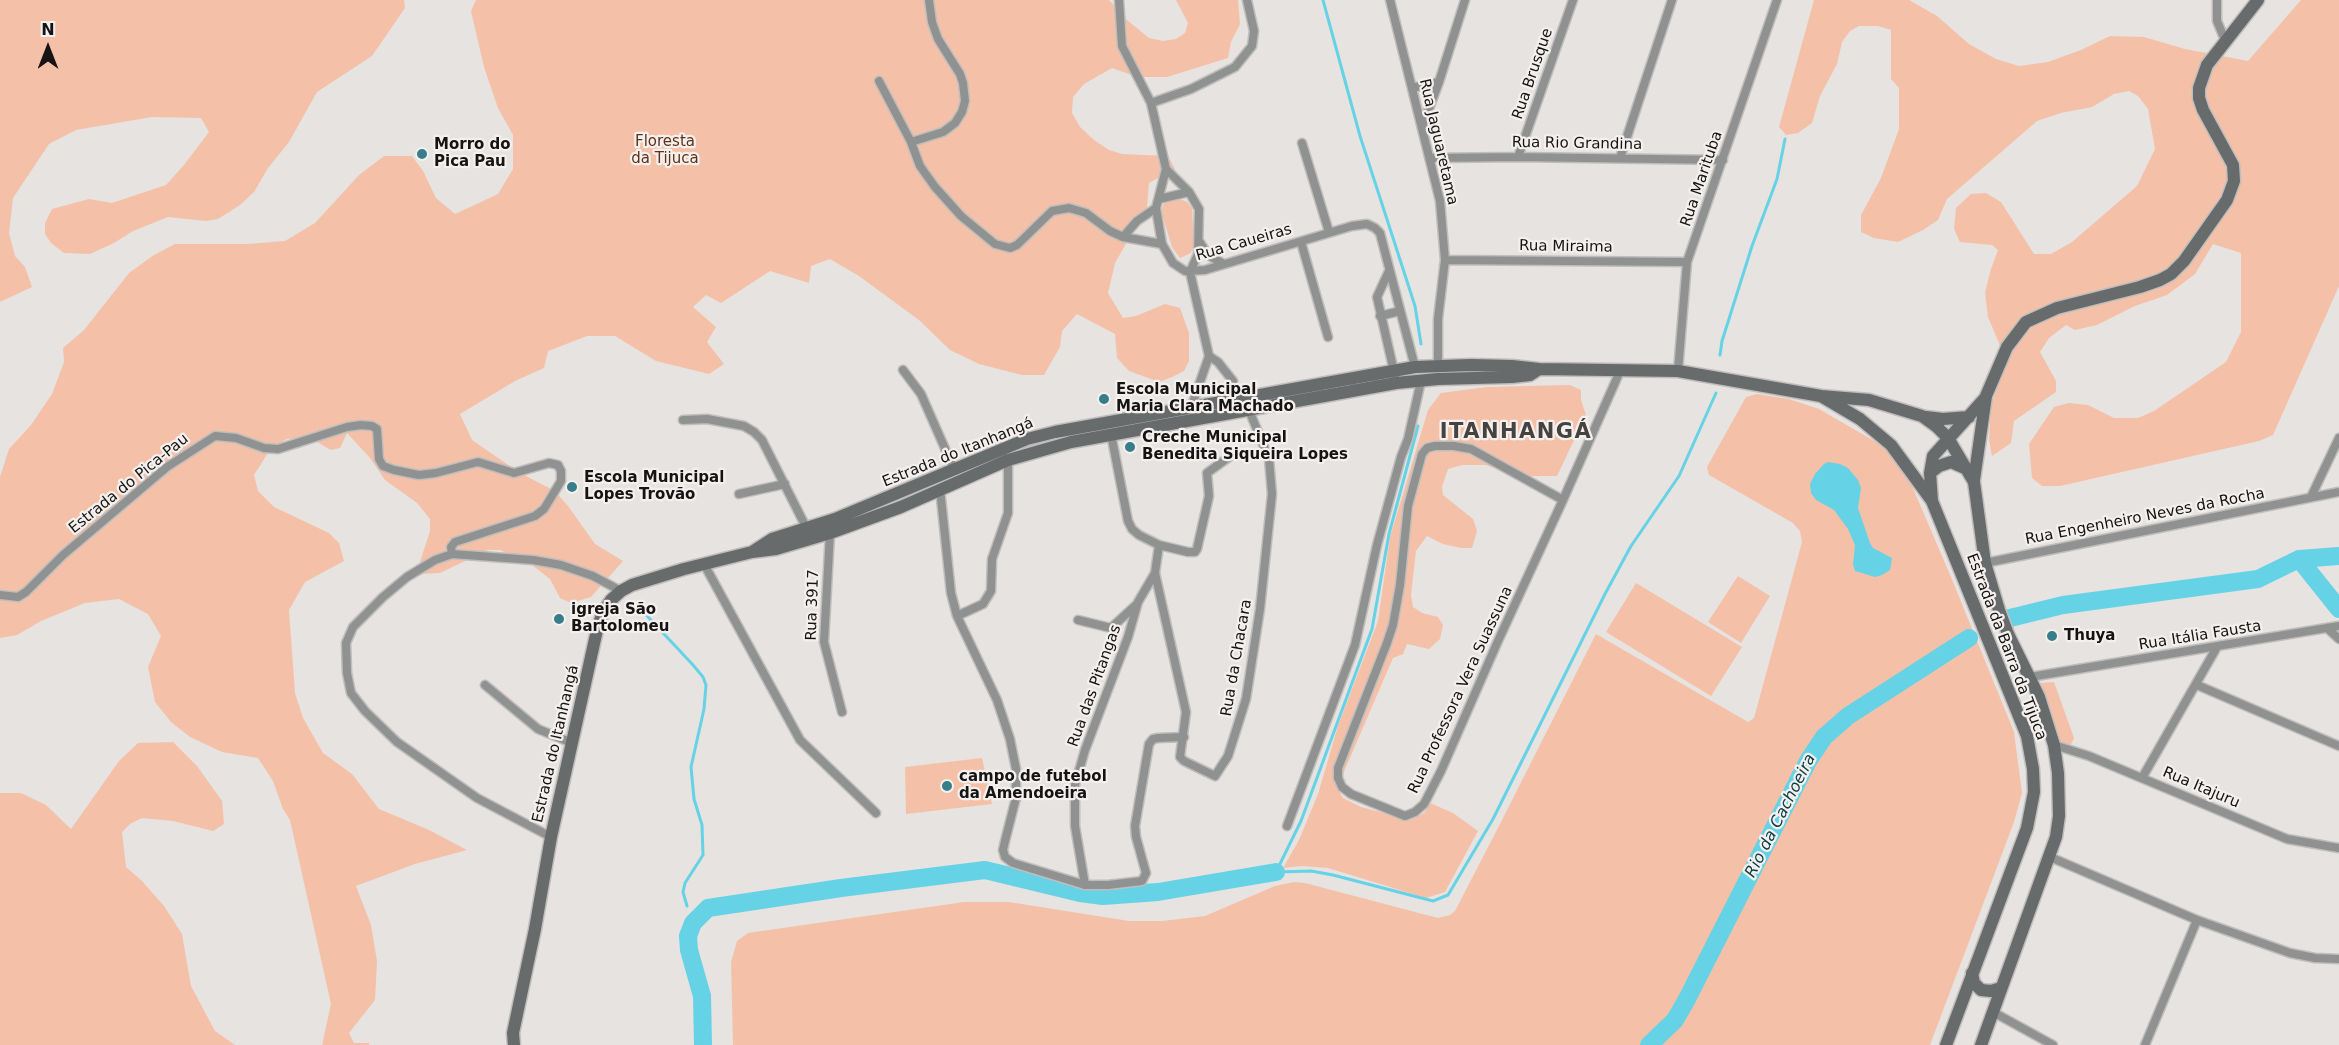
<!DOCTYPE html>
<meta charset="utf-8">
<style>
body{margin:0}
#map{position:relative;width:2339px;height:1045px;overflow:hidden;background:#e6e3e1;font-family:"DejaVu Sans",sans-serif}
canvas{display:block}
.north{position:absolute;left:18px;top:18px;width:60px;height:60px;-webkit-text-stroke:4px #f4f0ee;paint-order:stroke;rotate:0deg;font-size:16px;font-weight:700;line-height:24px;text-align:center;color:#151313}
.north::after{content:'';display:block;margin:auto;width:21px;height:27px;background:#151313;clip-path:polygon(50% 0,100% 100%,50% 72%,0 100%)}
</style>
<div id="map">
<canvas width="2339" height="1045"></canvas>
<div class="north">N</div>
</div>
<script>
const context = document.querySelector('canvas').getContext('2d');
context.lineJoin = 'round';
function paint(path, color) { context.fillStyle = color; context.fill(path, 'evenodd'); }
const poly = rows => new Path2D(rows.map(r => 'M' + r).join(''));
function trace(path, color, width, dash) { context.strokeStyle = color; context.lineWidth = width; context.lineCap = dash ? 'butt' : 'round'; context.setLineDash(dash || []); context.stroke(path); }
function drawText(font, color, halo, rows, align = 'center') {
  context.font = font + ' "DejaVu Sans",sans-serif'; context.lineWidth = 4.5; context.setLineDash([]); context.textBaseline = 'middle'; context.strokeStyle = halo; context.fillStyle = color; for (const [text, x, y, turn = 0] of rows) {
    context.save(); context.translate(x, y); context.rotate((+turn || 0) * Math.PI / 180); context.textAlign = isNaN(turn) ? turn : align; if (halo) context.strokeText(text, 0, 0); context.fillText(text, 0, 0); context.restore();
  }
}
const green = poly([
 [0,0,404,0,405,8,372,56,317,92,289,142,268,168,254,192,240,205,218,219,206,221,168,217,133,231,114,243,90,254,64,253,51,243,45,234,45,223,52,209,89,199,112,203,166,185,184,165,209,132,201,118,152,117,76,130,49,144,13,198,9,233,15,256,25,267,32,287,0,302],
 [476,0,1109,0,1127,20,1149,38,1163,41,1176,39,1185,33,1188,23,1176,0,1238,0,1240,24,1231,42,1228,58,1167,77,1137,77,1112,68,1084,84,1073,97,1072,113,1080,127,1094,140,1109,150,1122,154,1168,156,1175,169,1149,183,1147,207,1115,263,1108,293,1123,318,1136,316,1165,304,1180,308,1189,333,1189,361,1184,371,1172,377,1159,382,1129,371,1117,358,1115,334,1077,314,1062,331,1060,347,1044,375,1022,375,979,364,950,350,919,320,859,276,830,259,811,266,809,283,770,271,721,303,706,295,693,307,716,327,707,342,724,364,709,374,656,361,615,336,587,336,548,351,544,368,515,381,460,414,472,440,520,473,555,491,568,506,595,544,623,561,591,597,571,603,560,598,550,579,532,565,500,550,488,550,440,573,421,574,420,562,430,531,430,519,417,503,385,480,370,458,347,433,340,448,331,450,310,438,287,439,271,448,254,475,258,491,274,507,329,533,339,543,344,561,305,582,289,610,295,693,303,718,323,753,352,774,379,809,429,830,467,850,415,864,356,886,371,925,377,961,375,1000,349,1033,354,1043,369,1043,369,1045,322,1045,331,1004,290,820,283,809,273,781,258,758,222,752,190,737,171,722,155,702,148,667,161,636,148,614,119,599,85,603,41,621,17,635,0,638,0,477,9,449,31,425,52,394,64,362,63,348,84,330,129,273,154,255,175,244,248,244,285,241,315,223,359,175,384,156,412,156,423,171,436,198,455,214,498,194,513,169,513,135,498,108,484,67,471,11],
 [1814,0,1909,0,1937,16,1969,44,1996,59,2019,66,2048,62,2081,50,2110,36,2144,37,2185,49,2248,61,2301,0,2339,0,2339,286,2273,435,2259,441,2060,486,2042,486,2032,478,2029,444,2054,407,2069,403,2088,405,2114,418,2138,418,2154,411,2226,362,2241,332,2241,253,2213,244,2195,274,2167,295,2135,306,2097,325,2075,330,2066,325,2049,338,2040,352,2056,381,2056,392,2014,421,2011,443,1992,456,1989,440,1991,405,2007,362,1988,317,1986,301,1985,292,1991,269,1998,250,1992,245,1960,242,1954,229,1956,208,1971,194,1986,193,2001,202,2034,254,2051,254,2072,242,2137,186,2155,149,2148,109,2138,96,2129,91,2114,94,2092,107,2061,113,2037,121,1947,199,1938,220,1923,230,1898,242,1874,238,1861,232,1861,215,1881,178,1899,129,1899,88,1891,79,1891,30,1878,26,1859,26,1850,31,1842,42,1837,64,1820,96,1812,123,1798,133,1786,135,1779,127],
 [1180,199,1187,202,1192,208,1194,245,1191,253,1180,258,1172,247,1161,211,1164,203],
 [1570,385,1581,390,1581,400,1586,415,1557,476,1516,476,1486,465,1462,465,1448,469,1442,487,1443,495,1473,519,1477,531,1472,548,1461,548,1443,544,1427,536,1416,551,1411,595,1413,607,1422,613,1438,617,1443,625,1440,639,1429,649,1407,644,1403,654,1393,658,1337,788,1343,798,1361,807,1410,820,1424,813,1430,803,1453,813,1478,831,1445,892,1426,898,1328,868,1302,866,1283,868,1299,840,1318,794,1338,726,1378,621,1390,537,1428,410,1441,393,1487,387],
 [1757,394,1789,399,1819,409,1883,446,1904,473,1912,486,1951,577,2014,732,2022,793,2014,822,1930,1045,733,1045,731,962,737,941,748,933,964,902,1009,902,1129,921,1162,921,1205,916,1275,886,1294,882,1305,883,1438,918,1450,915,1455,911,1500,824,1596,634,1748,722,1754,718,1802,542,1800,531,1793,523,1709,475,1707,467,1746,397],
 [1738,576,1770,596,1741,643,1708,622],
 [1636,583,1742,647,1711,696,1606,632],
 [2054,682,2074,738,2071,744,2065,747,2059,745,2038,683],
 [173,742,197,766,222,801,224,824,213,831,173,821,142,818,130,824,122,832,126,867,142,881,164,906,182,934,191,986,215,1031,235,1045,0,1045,0,793,21,793,46,805,71,829,119,761,138,743],
 [982,758,992,804,906,814,905,767]
]);
const water = poly([
 [1828,462,1840,464,1848,468,1858,480,1861,488,1858,508,1870,543,1873,548,1892,558,1890,570,1882,575,1875,577,1855,571,1853,564,1855,545,1848,529,1834,510,1816,500,1811,493,1810,484,1815,474,1824,464]
]);
const stream = poly([
 [1323,0,1360,136,1415,306,1421,344],
 [1720,355,1722,341,1752,246,1777,179,1785,139],
 [1418,426,1389,534,1372,629,1301,821,1276,872,1311,871,1333,875,1433,901,1448,895,1493,819,1605,594,1631,546,1679,476,1716,393],
 [636,604,693,665,703,677,706,685,704,709,691,767,694,799,702,825,703,855,685,883,683,892,687,906]
]);
const river = poly([
 [2299,559,2339,609],
 [2010,618,2063,605,2258,579,2299,559,2339,556],
 [703,1045,702,996,689,950,688,936,693,923,708,908,841,888,985,870,1080,893,1103,896,1158,892,1276,872],
 [1649,1045,1675,1020,1686,1001,1808,761,1824,737,1848,716,1969,638]
]);
const street = poly([
 [1119,0,1122,46,1151,103,1166,169,1189,192,1199,209,1198,254,1190,272,1209,356,1218,362,1233,381],
 [1390,0,1440,201,1445,260,1438,319,1438,365],
 [2217,0,2217,21,2225,40],
 [879,81,911,142,920,166,935,187,961,216,995,244,1010,248,1017,245,1052,211,1069,208,1086,213,1110,231,1123,237,1162,244],
 [1412,88,1439,82],
 [1151,103,1191,89,1235,67,1252,46,1254,31,1247,0],
 [1422,127,1439,82,1465,0],
 [911,142,943,132,955,123,962,112,965,101,963,83,960,74,938,39,932,22,929,0],
 [1302,143,1329,232],
 [1518,157,1573,0],
 [1431,158,1518,157,1723,160],
 [1620,158,1672,0],
 [1166,169,1156,208,1162,244,1173,263,1185,271,1205,270,1352,226,1367,224,1375,228,1380,233,1415,367],
 [1159,199,1189,192],
 [1123,237,1137,221,1156,208],
 [1199,241,1208,255,1222,263],
 [1301,242,1328,337],
 [1445,260,1687,262],
 [1389,271,1377,297,1395,376],
 [1380,316,1400,311],
 [903,370,921,394,954,469],
 [1678,371,1687,262,1777,0],
 [1191,408,1209,356],
 [683,420,707,419,744,426,754,432,762,440,807,529],
 [1111,434,1128,521,1132,529,1139,535,1159,545,1155,573,1186,712,1180,757,1184,761,1215,776,1228,756,1246,699,1260,609,1272,494,1269,459,1249,410],
 [940,489,951,593,957,616,997,700,1010,739,1016,769,1016,798,1005,841,1003,850,1005,857,1013,863,1085,885,1108,885,1142,881,1146,873,1136,837,1135,826,1149,744,1153,739,1158,738,1184,737],
 [739,494,785,484],
 [2311,497,2339,438],
 [1563,500,1471,449,1454,446,1435,446,1427,448,1422,454,1408,506,1400,585,1393,625,1387,643,1338,768,1338,778,1342,787,1351,794,1405,816,1415,812,1424,804,1441,771,1498,641,1563,500,1621,369],
 [830,533,824,642,842,712],
 [1159,545,1188,552,1195,552,1197,549,1209,496,1207,473,1229,457],
 [1985,563,2339,492],
 [704,564,800,740,876,813],
 [0,595,18,597,26,592,63,555,167,467,215,436,236,438,264,448,278,449,347,427,361,425,372,426,377,429,379,459,383,466,394,470,419,475,436,473,478,462,514,473,549,463,558,465,561,471,561,481,544,509,535,516,455,542,451,547,452,554],
 [957,616,983,604,991,591,992,559,1008,513,1008,460],
 [1078,620,1111,628,1136,605],
 [2327,628,2339,639],
 [2030,677,2339,626],
 [485,685,538,729,572,743],
 [2197,685,2339,746],
 [2054,745,2089,756,2287,839,2339,848],
 [2142,778,2217,647],
 [1287,826,1355,645,1377,545,1401,457,1408,439,1421,381],
 [551,837,477,798,397,742,365,711,351,693,347,673,346,643,353,627,383,597,407,577,435,560,452,554,533,560,561,565,593,576,621,591],
 [2050,857,2197,920,2290,953,2315,958,2339,959],
 [1085,885,1075,826,1075,785,1085,750,1128,637,1138,602,1155,573],
 [1993,1012,2053,1045],
 [2145,1045,2197,920]
]);
const secondary = poly([
 [1821,396,1860,419,1891,445,1932,501,2027,736,2033,769,2034,792,2027,828,1946,1045],
 [1926,417,1943,419,1969,417],
 [1930,473,1939,466,1951,462,1969,470],
 [1974,480,1986,396,2007,347,2026,322,2057,308,2140,287,2160,280,2171,274,2184,261,2227,200,2234,181,2233,165,2203,110,2199,98,2199,88,2207,65,2258,0],
 [1932,501,1930,473,1933,456,1986,397],
 [752,552,772,539,835,519,1027,439,1055,432,1415,367,1471,365,1512,366,1539,369,1678,371,1821,396,1869,400,1922,416,1937,427,1948,438,1974,482,1985,563,1999,610,2008,634,2039,697,2054,745,2058,773,2059,816,2056,837,1981,1045],
 [1972,973,1974,983,1981,990,1991,991,2001,988],
 [514,1045,513,1033,535,929,551,837,597,630,603,612,611,600,621,591,632,585,684,569,752,552,776,549,830,533,901,507,1008,460,1071,442,1396,383,1438,379,1512,377,1530,375,1539,369]
]);
const markers = [
 [422,154,6,"#377d8a"],
 [1104,399,6,"#377d8a"],
 [1130,447,6,"#377d8a"],
 [572,487,6,"#377d8a"],
 [559,619,6,"#377d8a"],
 [2052,636,6,"#377d8a"],
 [947,786,6,"#377d8a"]
];
const streetNames = [
 ["Rua Brusque",1533,74,-71],
 ["Rua Jaguaretama",1438,142,77],
 ["Rua Rio Grandina",1577,144,1],
 ["Rua Marituba",1702,179,-71],
 ["Rua Caueiras",1244,243,-16],
 ["Rua Miraima",1566,247,1],
 ["Estrada do Itanhangá",958,453,-22],
 ["Estrada do Pica-Pau",129,484,-39],
 ["Rua Engenheiro Neves da Rocha",2145,517,-11],
 ["Rua 3917",813,605,-88],
 ["Rua Itália Fausta",2200,636,-9],
 ["Estrada da Barra da Tijuca",2006,647,69],
 ["Rua da Chacara",1237,658,-80],
 ["Rua das Pitangas",1095,686,-70],
 ["Rua Professora Vera Suassuna",1461,690,-65],
 ["Estrada do Itanhangá",556,744,-77],
 ["Rua Itajuru",2201,788,23]
];
const parkNames = [
 ["Floresta",665,142],
 ["da Tijuca",665,159]
];
const poiNames = [
 ["Morro do",434,145],
 ["Pica Pau",434,162],
 ["Escola Municipal",1116,390],
 ["Maria Clara Machado",1116,407],
 ["Creche Municipal",1142,438],
 ["Benedita Siqueira Lopes",1142,455],
 ["Escola Municipal",584,478],
 ["Lopes Trovão",584,495],
 ["igreja São",571,610],
 ["Bartolomeu",571,627],
 ["Thuya",2064,636],
 ["campo de futebol",959,777],
 ["da Amendoeira",959,794]
];
const waterNames = [
 ["Rio da Cachoeira",1781,816,-63]
];
const districtNames = [
 ["ITANHANGÁ",1516,433]
];
paint(green, '#f4c1a8');
paint(water, '#66d2e6');
trace(stream, '#66d2e6', 3);
trace(river, '#66d2e6', 18);
trace(street, '#c0bebc', 11);
trace(secondary, '#c0bebc', 15);
trace(street, '#909292', 8);
trace(secondary, '#686b6b', 12);
for (const [x, y, r, color] of markers) { const dot = new Path2D(); dot.arc(x, y, r, 0, 2 * Math.PI); context.fillStyle = color; context.fill(dot); trace(dot, '#f4f0ee', 2); }
drawText('15px', '#151313', '#f4f0ee', streetNames);
drawText('15px', '#613117', '#f4f0ee', parkNames);
drawText('bold 15px', '#151313', '#f4f0ee', poiNames, 'left');
drawText('italic 16px', '#0d4048', '#f4f0ee', waterNames);
context.letterSpacing = '1.5px';
drawText('bold 21px', '#454240', '#f4f0ee', districtNames);
context.letterSpacing = '0px';
</script>
